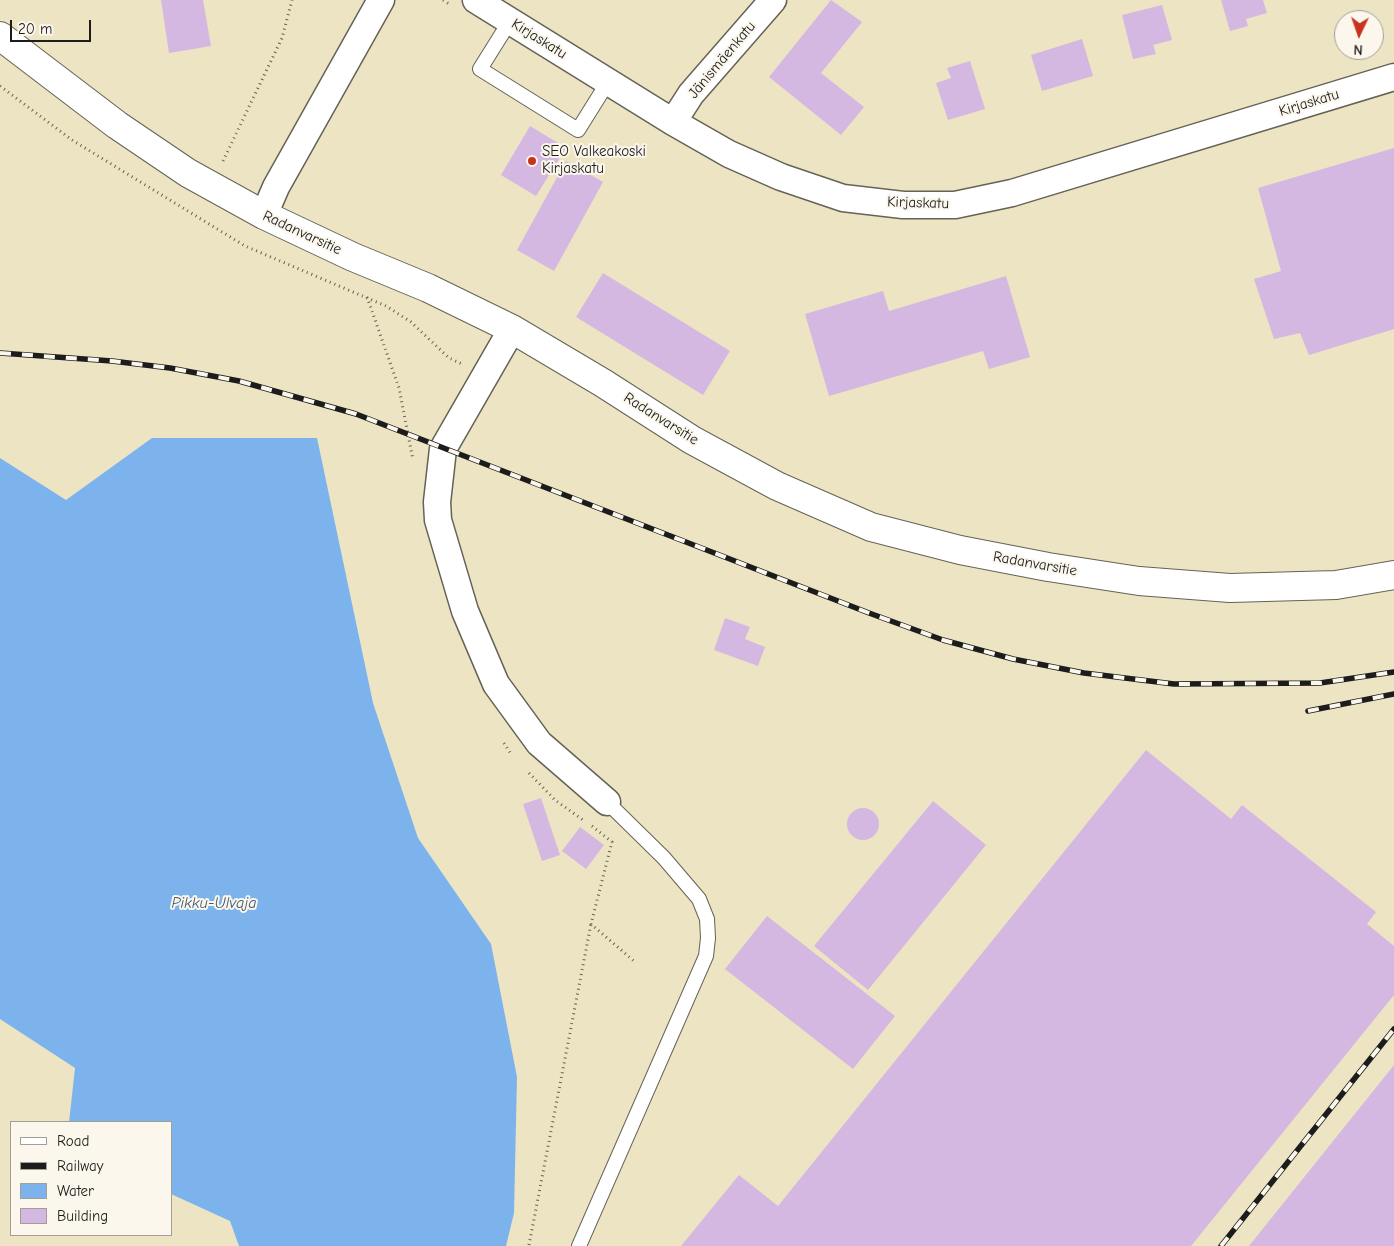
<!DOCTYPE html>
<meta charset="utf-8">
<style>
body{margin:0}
#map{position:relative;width:1394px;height:1246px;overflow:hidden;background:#ece4c3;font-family:"Comic Neue",sans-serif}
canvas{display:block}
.legend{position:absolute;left:10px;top:1121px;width:162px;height:115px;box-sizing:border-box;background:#fbf7ec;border:1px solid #a29f99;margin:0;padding:6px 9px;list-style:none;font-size:15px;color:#1c1c1c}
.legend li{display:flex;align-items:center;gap:10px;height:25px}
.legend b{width:25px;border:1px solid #a29f99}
.north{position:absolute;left:1334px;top:10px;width:50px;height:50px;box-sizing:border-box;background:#fbf7ec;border:1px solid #a29f99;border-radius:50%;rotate:183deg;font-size:14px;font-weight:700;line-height:20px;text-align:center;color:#1c1c1c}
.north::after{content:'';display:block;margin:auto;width:18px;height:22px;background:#c8321e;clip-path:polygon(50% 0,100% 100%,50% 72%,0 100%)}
.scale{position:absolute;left:10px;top:20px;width:81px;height:22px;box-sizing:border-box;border:2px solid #1c1c1c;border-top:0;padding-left:6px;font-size:15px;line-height:18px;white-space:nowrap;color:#1c1c1c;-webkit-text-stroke:4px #fbf7ec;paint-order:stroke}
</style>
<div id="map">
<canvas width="1394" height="1246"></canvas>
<ul class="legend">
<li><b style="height:6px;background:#fff"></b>Road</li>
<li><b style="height:6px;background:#1c1c1c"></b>Railway</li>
<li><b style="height:14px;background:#7db3ec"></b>Water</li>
<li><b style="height:14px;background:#d4b8e1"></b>Building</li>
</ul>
<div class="north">N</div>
<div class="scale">20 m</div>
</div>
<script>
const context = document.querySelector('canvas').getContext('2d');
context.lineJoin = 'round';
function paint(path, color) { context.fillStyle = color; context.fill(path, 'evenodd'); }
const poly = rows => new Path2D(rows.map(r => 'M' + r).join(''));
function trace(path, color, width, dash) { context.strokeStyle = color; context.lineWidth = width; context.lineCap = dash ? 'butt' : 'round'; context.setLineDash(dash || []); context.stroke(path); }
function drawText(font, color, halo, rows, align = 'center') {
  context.font = font + ' "Comic Neue",sans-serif'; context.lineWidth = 4; context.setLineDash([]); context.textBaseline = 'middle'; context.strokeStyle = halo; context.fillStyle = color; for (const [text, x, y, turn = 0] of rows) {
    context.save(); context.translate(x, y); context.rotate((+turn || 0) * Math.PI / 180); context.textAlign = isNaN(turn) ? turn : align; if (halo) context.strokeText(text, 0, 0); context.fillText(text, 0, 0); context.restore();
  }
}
const water = poly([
 [152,438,317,438,373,703,418,838,491,944,517,1077,514,1213,506,1246,239,1246,230,1221,171,1194,171,1122,69,1122,75,1068,0,1019,0,458,66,500]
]);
const building = poly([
 [161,0,203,0,211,46,169,53],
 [831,0,862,22,821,73,864,107,841,135,769,77],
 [1221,0,1263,0,1267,13,1246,19,1248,26,1230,31],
 [1162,5,1172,40,1153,45,1156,54,1133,59,1122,15],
 [1082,39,1093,76,1042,91,1031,55],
 [970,61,985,109,948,120,936,83,951,78,947,68],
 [530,126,566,148,536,196,501,175],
 [1394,148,1394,329,1309,355,1300,333,1274,339,1254,279,1281,271,1258,188],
 [566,161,603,182,554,271,517,250],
 [603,273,730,351,703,395,576,317],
 [1006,276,1030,357,989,369,983,351,829,396,805,314,883,291,889,311],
 [725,618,750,627,745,639,765,647,758,666,714,650],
 [1146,750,1231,819,1242,805,1376,912,1367,924,1394,946,1394,995,1191,1246,681,1246,739,1175,778,1206],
 [541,798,560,855,542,861,523,804],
 [933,801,986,845,868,990,814,946],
 '847 824a16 16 0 1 1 32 0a16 16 0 1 1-32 0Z',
 [580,827,604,845,586,869,562,851],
 [767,916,895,1016,853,1069,725,969],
 [1394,1065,1394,1246,1249,1246]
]);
const path = poly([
 [443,0,451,5],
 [0,86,72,140,245,246,386,306,411,322,449,358,462,364],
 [223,161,282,38,292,0],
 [367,297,399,388,413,460],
 [504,743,511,754],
 [529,773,555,800,583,820],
 [592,826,612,842,591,924,635,962],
 [529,1245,591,924]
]);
const service = poly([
 [510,21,480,69,578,130,608,82],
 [579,1246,706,956,708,938,707,919,699,899,664,858,607,802]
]);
const minor = poly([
 [476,0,673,122,729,154,781,177,843,198,903,205,955,205,1012,193,1394,77],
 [673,122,691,94,773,0],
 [264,215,276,187,381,0],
 [512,329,443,449,437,502,438,520,465,611,496,684,539,743,607,802]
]);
const tertiary = poly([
 [0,36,117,125,188,173,264,215,353,257,428,288,512,329,603,383,692,440,777,486,871,527,960,550,1048,567,1139,581,1230,588,1336,585,1394,575]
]);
const rail = poly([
 [0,353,112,361,170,368,239,381,356,414,869,613,943,640,1013,659,1084,673,1174,684,1320,683,1394,672],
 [1308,711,1394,694],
 [1221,1246,1394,1029]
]);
const markers = [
 [532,161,5,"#c8321e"]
];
const streetNames = [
 ["Kirjaskatu",539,39,32],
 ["Jänismäenkatu",722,60,-50],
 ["Kirjaskatu",1309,103,-17],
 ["Kirjaskatu",918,203,2],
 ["Radanvarsitie",302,233,25],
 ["Radanvarsitie",661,419,32],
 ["Radanvarsitie",1035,564,10]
];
const poiNames = [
 ["SEO Valkeakoski",542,152],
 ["Kirjaskatu",542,169]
];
const waterNames = [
 ["Pikku-Ulvaja",214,903]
];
paint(water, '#7db3ec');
paint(building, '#d4b8e1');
trace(service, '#656256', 16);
trace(minor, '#656256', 29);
trace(tertiary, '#656256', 30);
trace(path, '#656256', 3, [1, 4]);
trace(service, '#fff', 14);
trace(minor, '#fff', 26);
trace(tertiary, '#fff', 28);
trace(rail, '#1c1c1c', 5.5);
trace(rail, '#fbf7ec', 4, [11]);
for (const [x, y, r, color] of markers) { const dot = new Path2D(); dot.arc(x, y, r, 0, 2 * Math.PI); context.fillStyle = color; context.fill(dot); trace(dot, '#fbf7ec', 2); }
drawText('15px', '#1c1c1c', '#fbf7ec', streetNames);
drawText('15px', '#1c1c1c', '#fbf7ec', poiNames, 'left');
drawText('italic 16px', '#43586f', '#fbf7ec', waterNames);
</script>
